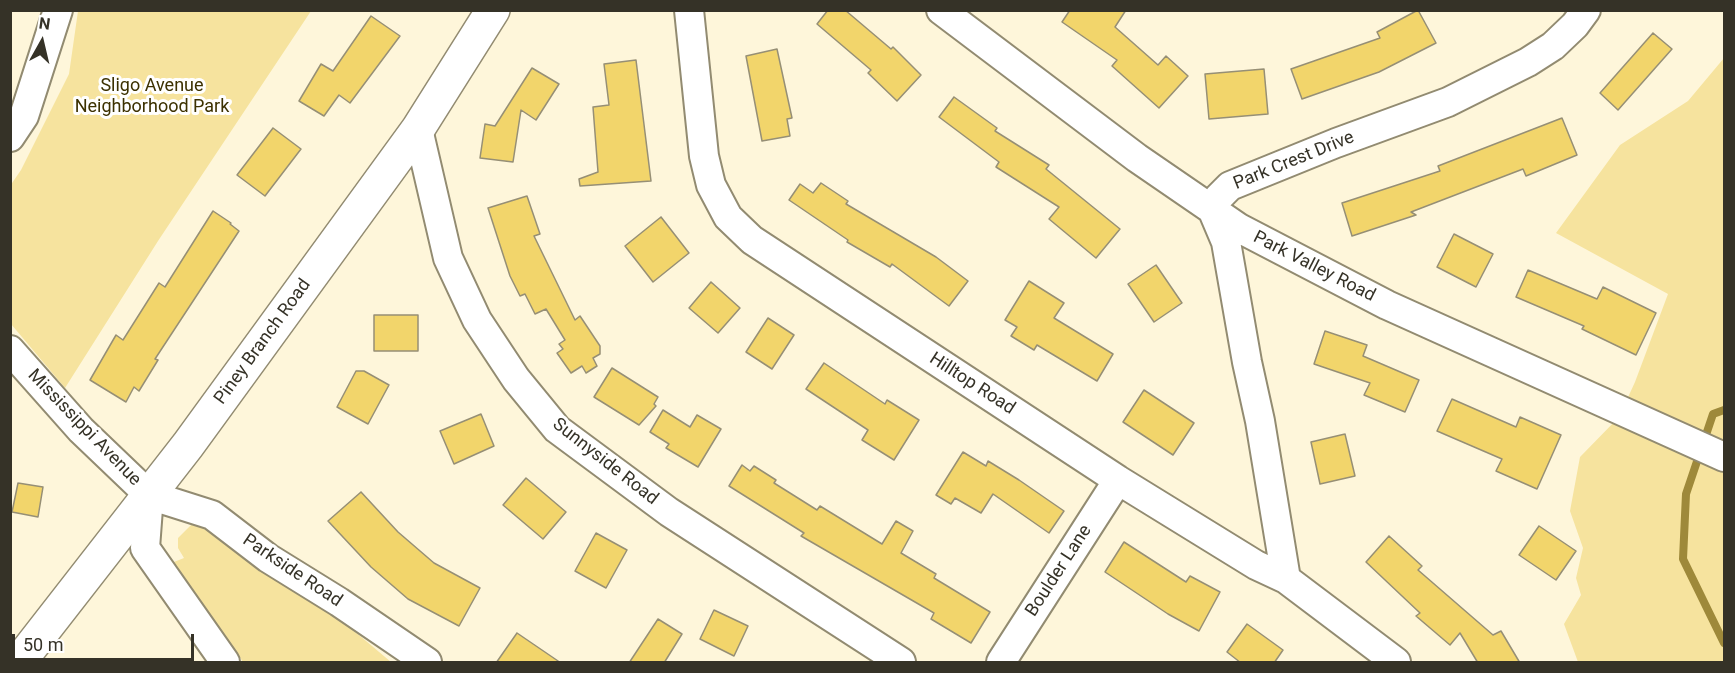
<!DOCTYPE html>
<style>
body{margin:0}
#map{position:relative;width:1735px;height:673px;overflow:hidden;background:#fef6da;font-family:Roboto,sans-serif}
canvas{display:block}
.frame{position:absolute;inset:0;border:12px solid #353227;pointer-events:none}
.north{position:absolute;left:12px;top:12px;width:60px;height:60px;-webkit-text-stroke:4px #fff;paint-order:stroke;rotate:8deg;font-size:16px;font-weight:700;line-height:24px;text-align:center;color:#353227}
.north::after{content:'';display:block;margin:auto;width:21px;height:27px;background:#353227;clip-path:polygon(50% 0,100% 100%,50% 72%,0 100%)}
.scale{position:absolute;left:12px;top:634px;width:182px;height:27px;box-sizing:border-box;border:3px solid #353227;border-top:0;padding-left:8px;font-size:18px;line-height:21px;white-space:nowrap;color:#353227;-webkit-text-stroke:4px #fff;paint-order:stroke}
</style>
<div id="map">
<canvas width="1735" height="673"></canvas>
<div class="frame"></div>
<div class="north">N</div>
<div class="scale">50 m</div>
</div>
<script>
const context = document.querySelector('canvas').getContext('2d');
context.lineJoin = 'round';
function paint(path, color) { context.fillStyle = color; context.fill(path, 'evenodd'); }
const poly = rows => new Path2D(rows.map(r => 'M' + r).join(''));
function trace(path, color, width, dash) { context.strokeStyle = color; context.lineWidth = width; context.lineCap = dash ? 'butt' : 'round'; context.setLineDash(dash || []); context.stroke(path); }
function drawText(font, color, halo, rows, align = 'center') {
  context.font = font + ' Roboto,sans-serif'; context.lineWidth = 6; context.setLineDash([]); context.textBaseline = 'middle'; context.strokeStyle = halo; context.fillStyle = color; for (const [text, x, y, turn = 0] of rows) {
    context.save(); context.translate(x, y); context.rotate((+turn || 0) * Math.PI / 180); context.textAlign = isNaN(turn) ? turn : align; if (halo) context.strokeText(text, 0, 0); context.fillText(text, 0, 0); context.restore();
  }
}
const green = poly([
 [78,11,311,11,158,241,65,388,11,324,10,186,21,170,69,74],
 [1724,58,1724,662,1578,662,1564,624,1581,595,1576,578,1583,548,1570,511,1580,457,1619,417,1635,382,1668,294,1556,233,1620,145,1688,101],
 [210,518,231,518,249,525,258,532,280,559,322,604,391,662,243,662,174,562,184,558,178,548,178,538,192,524]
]);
const stream = poly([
 [1724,410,1713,414,1686,494,1683,559,1724,643]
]);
const building = poly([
 [828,10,845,10,891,49,893,47,921,75,897,101,868,73,871,70,817,24,828,10],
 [1070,10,1126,10,1115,27,1158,65,1166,56,1188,76,1159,108,1112,66,1117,60,1062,22,1070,10],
 [1418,10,1436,43,1379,72,1302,99,1291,69,1380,38,1377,32,1418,10],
 [371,16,400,36,350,103,339,95,324,116,299,101,321,64,333,71,371,16],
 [1653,33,1672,49,1618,110,1600,93,1653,33],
 [777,49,792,118,787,119,790,136,762,141,746,56,777,49],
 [636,60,651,181,580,186,579,179,598,172,593,107,609,105,604,64,636,60],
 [532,68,559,84,536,120,521,110,513,162,480,158,485,124,495,126,532,68],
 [1264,69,1268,114,1209,119,1205,74,1264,69],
 [954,97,997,128,995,131,1049,165,1046,169,1120,229,1096,258,1049,219,1059,207,996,167,999,162,939,117,954,97],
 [1562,118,1577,155,1526,176,1523,169,1411,212,1416,215,1352,236,1342,203,1440,171,1438,166,1562,118],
 [273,128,301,149,265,196,237,175,273,128],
 [821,183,848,201,846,204,936,257,968,281,949,306,892,264,890,267,847,242,848,240,789,200,800,184,813,193,821,183],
 [527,196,540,234,534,236,575,320,580,316,600,346,600,354,593,358,597,366,586,373,582,366,571,373,557,353,563,349,559,344,565,340,546,309,535,314,525,294,520,296,510,276,488,208,527,196],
 [213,211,231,223,230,224,239,231,155,359,158,360,139,391,134,387,126,402,90,380,116,335,123,340,159,283,165,287,213,211],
 [661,217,689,253,653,282,625,246,661,217],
 [1454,234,1493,254,1476,287,1437,267,1454,234],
 [1156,265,1182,303,1154,322,1128,284,1156,265],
 [1528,270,1597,299,1603,287,1656,313,1636,355,1582,329,1584,326,1516,297,1528,270],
 [1029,281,1064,303,1054,318,1113,354,1097,381,1037,345,1034,350,1011,336,1017,327,1005,320,1029,281],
 [711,282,740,308,718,333,689,308,711,282],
 [374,315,418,315,418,351,374,351,374,315],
 [768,318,794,335,772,369,746,352,768,318],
 [1325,331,1367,345,1363,356,1419,380,1405,412,1364,395,1370,383,1314,364,1325,331],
 [824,363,885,404,887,400,919,420,894,460,862,440,868,430,806,389,824,363],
 [612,368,658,397,654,404,656,406,639,425,594,397,612,368],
 [356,371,364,371,389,385,368,424,337,407,356,371],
 [1144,390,1194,423,1173,455,1123,422,1144,390],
 [1452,399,1516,427,1520,417,1561,435,1537,489,1496,471,1502,459,1437,431,1452,399],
 [663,410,690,427,697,415,721,429,698,467,666,448,669,444,650,432,663,410],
 [481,414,494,446,454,464,440,431,481,414],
 [1345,434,1355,476,1320,484,1311,442,1345,434],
 [963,452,986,466,988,461,1019,480,1064,511,1049,533,993,494,981,513,955,498,951,504,936,495,963,452],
 [742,465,750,471,754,466,776,480,774,483,817,510,820,506,882,544,896,521,913,531,901,553,936,574,934,578,990,612,971,643,931,619,934,613,801,536,804,533,729,486,742,465],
 [526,478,566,512,543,539,503,505,526,478],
 [18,483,43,487,38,517,12,512,18,483],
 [361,492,398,532,434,563,480,588,459,626,408,599,371,567,328,521,361,492],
 [1539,526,1576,551,1556,580,1519,555,1539,526],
 [596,533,627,550,606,588,575,571,596,533],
 [1389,536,1422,566,1418,570,1493,635,1501,631,1520,663,1478,663,1460,633,1450,645,1416,616,1420,613,1366,562,1389,536],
 [1124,542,1186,582,1190,576,1220,592,1199,631,1168,614,1105,572,1124,542],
 [714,610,748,626,734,656,700,639,714,610],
 [658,619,682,634,664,663,629,663,658,619],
 [1247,624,1283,650,1274,663,1241,663,1227,652,1247,624],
 [517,633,561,663,496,663,517,633]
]);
const street = poly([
 [689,10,704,156,711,185,728,217,752,240,1118,480,1256,565,1286,579,1396,662],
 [941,10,1137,158,1239,228,1387,305,1724,457],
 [418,129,448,258,477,320,516,379,557,429,669,512,901,662],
 [10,137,24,116,58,10],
 [10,350,81,430,149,495,145,548,225,662],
 [149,495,212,515,268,558,339,602,427,662],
 [1286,579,1260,421,1247,362,1226,242,1212,209,1219,197,1230,186,1336,143,1448,102,1528,62,1553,46,1575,25,1586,10],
 [1001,662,1118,480]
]);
const secondary = poly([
 [19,662,188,445,418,129,493,10]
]);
const parkNames = [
 ["Sligo Avenue",152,86],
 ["Neighborhood Park",152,107]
];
const streetNames = [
 ["Park Crest Drive",1294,161,-22],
 ["Park Valley Road",1314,267,27],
 ["Piney Branch Road",263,342,-54],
 ["Hilltop Road",972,384,33],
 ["Mississippi Avenue",84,428,46],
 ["Sunnyside Road",605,462,38],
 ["Parkside Road",292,571,34],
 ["Boulder Lane",1059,571,-57]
];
paint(green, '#f6e39e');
trace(stream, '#9e893a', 8);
paint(building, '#f2d56b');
trace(building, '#968f75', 1.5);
trace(street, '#928b71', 32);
trace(secondary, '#928b71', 36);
trace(street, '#fff', 28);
trace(secondary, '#fff', 33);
drawText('18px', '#3c3101', '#fff', parkNames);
drawText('18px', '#353227', '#fff', streetNames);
</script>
